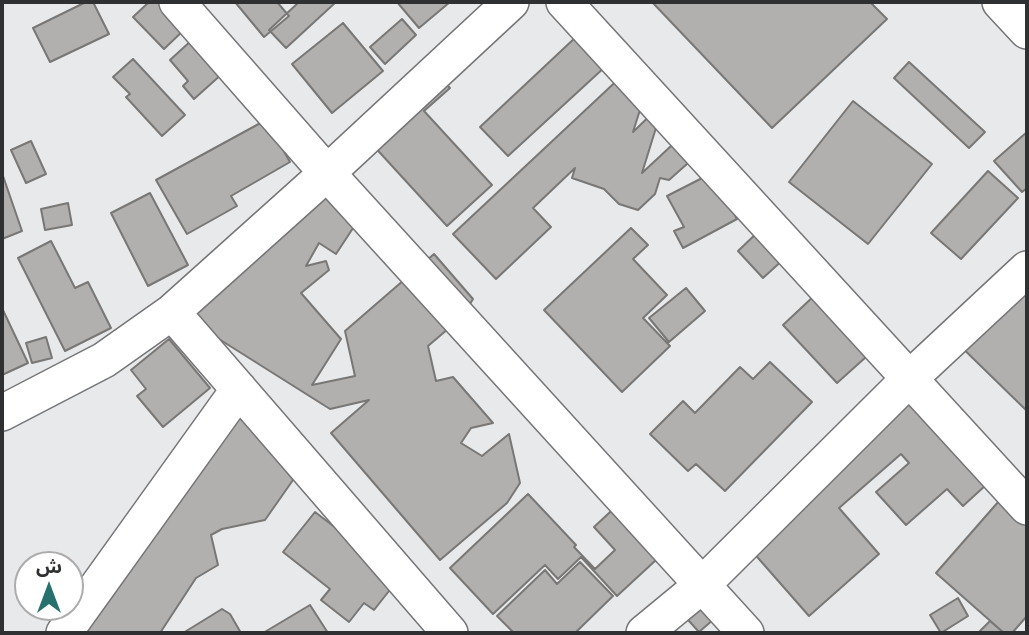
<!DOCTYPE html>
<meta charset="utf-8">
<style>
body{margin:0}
#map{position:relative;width:1029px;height:635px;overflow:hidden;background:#e8e9eb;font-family:"Space Grotesk","Noto Sans Arabic",sans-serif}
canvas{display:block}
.frame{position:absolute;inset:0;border:4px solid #2f3031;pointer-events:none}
.north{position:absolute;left:14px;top:551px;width:70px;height:70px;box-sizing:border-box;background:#fff;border:2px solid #acacad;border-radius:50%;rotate:0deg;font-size:19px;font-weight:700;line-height:28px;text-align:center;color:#2f3031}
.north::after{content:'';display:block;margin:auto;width:24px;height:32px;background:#26706d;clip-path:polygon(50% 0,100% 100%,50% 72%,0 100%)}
</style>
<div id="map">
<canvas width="1029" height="635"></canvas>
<div class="frame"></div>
<div class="north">ش</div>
</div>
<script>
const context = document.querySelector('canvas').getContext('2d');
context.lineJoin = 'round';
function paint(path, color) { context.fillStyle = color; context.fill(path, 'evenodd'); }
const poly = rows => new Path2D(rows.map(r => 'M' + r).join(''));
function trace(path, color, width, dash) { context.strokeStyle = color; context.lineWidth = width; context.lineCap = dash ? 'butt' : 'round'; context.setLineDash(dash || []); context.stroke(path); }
const building = poly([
 [86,2,93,2,109,34,50,62,33,28,86,2],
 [149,2,162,2,186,28,164,49,133,17,149,2],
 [235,2,277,2,289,16,264,37,235,2],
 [299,2,336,2,286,48,269,30,299,2],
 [397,2,450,2,419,28,397,2],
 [652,2,870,2,887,19,772,128,652,2],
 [402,19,416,35,385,64,370,47,402,19],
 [343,23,383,71,332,113,292,64,343,23],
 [577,36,606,66,508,156,480,127,577,36],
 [193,39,223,73,194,99,183,86,188,81,170,60,193,39],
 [133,59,185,115,162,136,126,97,130,94,113,77,133,59],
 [909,62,985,132,969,148,894,78,909,62],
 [625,73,645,94,633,132,664,102,642,173,671,146,697,155,669,180,660,178,655,194,638,210,619,204,604,189,572,178,575,168,533,208,551,227,496,279,453,234,625,73],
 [441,79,450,88,424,111,492,185,447,226,371,143,441,79],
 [853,101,932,164,868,244,789,182,853,101],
 [266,120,290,162,231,196,237,206,187,234,156,180,266,120],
 [1027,132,1027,188,1022,192,994,161,1027,132],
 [31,141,46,174,26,183,11,150,31,141],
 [988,171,1018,198,961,259,931,233,988,171],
 [2,173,22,231,2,239,2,173],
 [712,173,737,219,683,248,674,231,684,227,667,196,712,173],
 [333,189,359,219,336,254,319,243,306,266,326,261,329,270,301,293,341,339,312,385,355,376,345,331,434,254,473,299,462,317,428,346,436,381,453,377,493,423,471,428,461,443,482,456,509,434,520,483,507,503,440,560,331,433,369,400,330,409,184,317,333,189],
 [150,193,188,265,148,286,111,213,150,193],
 [68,203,72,225,45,230,41,209,68,203],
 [631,228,648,245,633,259,667,295,643,318,670,346,622,392,544,310,631,228],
 [760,230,786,257,763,278,738,251,760,230],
 [51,241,75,288,88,282,111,328,65,351,18,258,51,241],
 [1027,275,1027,411,948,334,1027,275],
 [831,280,886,339,837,383,783,325,831,280],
 [686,288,705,311,669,342,649,318,686,288],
 [2,308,28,363,2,375,2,308],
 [46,337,52,358,32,363,26,343,46,337],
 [169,339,210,388,163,427,137,396,146,389,131,370,169,339],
 [770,362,812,402,725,491,696,464,688,471,650,434,683,401,695,413,740,367,753,379,770,362],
 [911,381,999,473,963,506,947,489,906,525,876,492,909,463,901,454,839,508,879,554,809,616,737,534,911,381],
 [243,400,293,480,265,520,222,529,211,535,218,565,196,578,160,633,78,633,96,607,111,598,243,400],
 [1013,485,1027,497,1027,616,1012,633,1004,633,936,573,1013,485],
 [528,494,576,545,574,547,595,569,615,550,594,527,623,500,669,548,617,596,581,557,558,579,545,565,493,614,450,568,528,494],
 [315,512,400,577,374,610,364,603,349,622,321,600,330,589,283,552,315,512],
 [580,562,613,596,575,633,514,633,497,616,545,570,557,584,580,562],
 [703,591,722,612,699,632,680,611,703,591],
 [958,598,968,616,941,633,930,615,958,598],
 [310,605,328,633,263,633,310,605],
 [222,609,230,614,241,633,183,633,222,609],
 [990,621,1004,633,978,633,990,621]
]);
const street = poly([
 [177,2,327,173,746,633],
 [564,2,1027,507],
 [1000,2,1027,31],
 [172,312,450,633],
 [2,413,104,360,172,312,327,173,511,2],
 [64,633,239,389],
 [644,633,701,586,909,379,1027,269]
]);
paint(building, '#b2b0ae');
trace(building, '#787775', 2);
trace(street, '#757577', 38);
trace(street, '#fff', 35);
</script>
